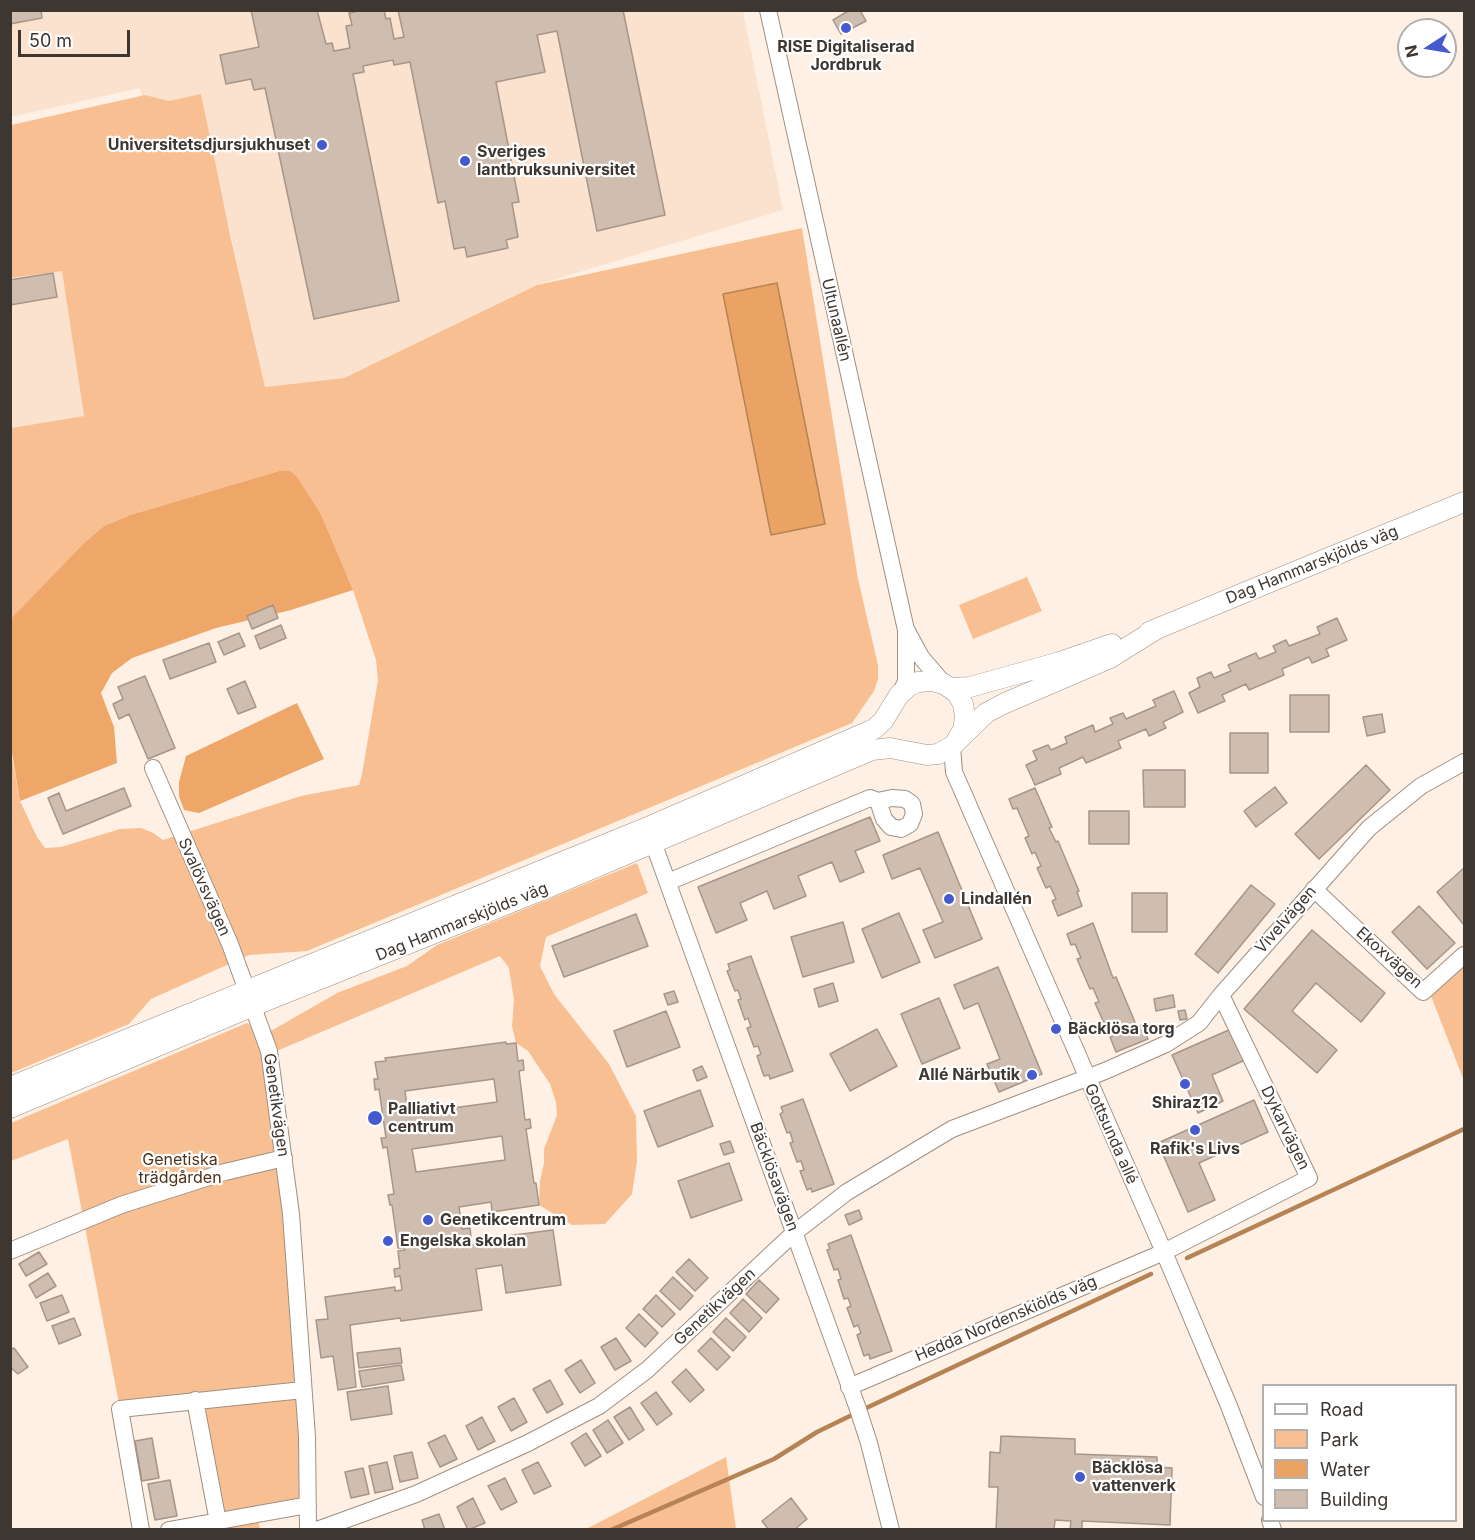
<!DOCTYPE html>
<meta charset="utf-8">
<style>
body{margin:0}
#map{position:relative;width:1475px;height:1540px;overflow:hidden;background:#fef0e4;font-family:Inter,sans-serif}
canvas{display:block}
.frame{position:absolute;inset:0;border:12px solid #3e3731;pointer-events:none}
.legend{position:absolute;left:1262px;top:1384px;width:195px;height:138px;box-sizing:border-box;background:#fff;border:2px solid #b2afad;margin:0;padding:8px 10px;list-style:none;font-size:18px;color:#3e3731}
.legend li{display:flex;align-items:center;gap:12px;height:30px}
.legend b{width:30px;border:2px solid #b2afad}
.north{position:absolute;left:1397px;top:18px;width:60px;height:60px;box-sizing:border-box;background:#fff;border:2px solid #b2afad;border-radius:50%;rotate:258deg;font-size:16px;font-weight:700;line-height:24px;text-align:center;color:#3e3731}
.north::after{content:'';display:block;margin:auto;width:21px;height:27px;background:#455ace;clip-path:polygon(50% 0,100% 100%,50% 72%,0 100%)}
.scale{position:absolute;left:18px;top:30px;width:112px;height:27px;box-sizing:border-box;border:3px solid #3e3731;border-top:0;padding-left:8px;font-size:18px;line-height:21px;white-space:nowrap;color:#3e3731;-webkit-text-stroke:4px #fff;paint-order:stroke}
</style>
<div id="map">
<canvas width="1475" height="1540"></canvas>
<div class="frame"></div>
<ul class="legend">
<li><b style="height:8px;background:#fff"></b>Road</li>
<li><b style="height:16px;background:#f8c092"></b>Park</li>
<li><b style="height:16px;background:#eaa365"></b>Water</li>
<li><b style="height:16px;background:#cfbeb0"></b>Building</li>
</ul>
<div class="north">N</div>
<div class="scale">50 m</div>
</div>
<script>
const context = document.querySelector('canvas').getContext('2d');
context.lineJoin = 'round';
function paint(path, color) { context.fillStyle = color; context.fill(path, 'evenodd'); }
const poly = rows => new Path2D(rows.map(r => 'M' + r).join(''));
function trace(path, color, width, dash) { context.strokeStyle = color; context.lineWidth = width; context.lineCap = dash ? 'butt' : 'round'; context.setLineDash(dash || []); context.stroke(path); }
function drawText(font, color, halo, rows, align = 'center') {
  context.font = font + ' Inter,sans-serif'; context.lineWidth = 4.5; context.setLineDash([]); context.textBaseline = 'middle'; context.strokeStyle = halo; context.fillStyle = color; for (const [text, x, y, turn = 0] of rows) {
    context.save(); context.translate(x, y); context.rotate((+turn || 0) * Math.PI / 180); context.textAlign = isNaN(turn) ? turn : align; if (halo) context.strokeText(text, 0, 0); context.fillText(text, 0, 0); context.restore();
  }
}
const built = poly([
 [10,11,743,11,783,210,537,285,344,378,265,387,224,205,170,214,140,88,11,117],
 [62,270,84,417,11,428,11,278]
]);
const green = poly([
 [201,94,231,239,265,387,344,378,537,285,802,228,858,579,878,665,878,679,874,691,852,723,307,951,249,955,151,999,129,1024,11,1073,10,747,20,801,37,837,45,848,61,847,120,829,141,828,153,833,163,840,301,796,359,785,362,774,378,680,376,660,353,590,321,514,297,478,279,471,130,515,104,526,83,544,11,620,11,428,84,416,62,271,11,278,11,125,145,95,169,101],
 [1027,577,1042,611,973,639,959,605],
 [637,863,648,893,546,937,540,966,554,994,609,1064,636,1116,637,1161,632,1194,605,1224,572,1225,539,1205,540,1181,544,1163,544,1149,557,1115,556,1102,550,1084,528,1051,516,1043,512,1026,514,1000,509,968,500,956,279,1050,269,1051,308,1505,257,1515,260,1529,169,1529,218,1521,195,1400,120,1409,68,1139,11,1161,11,1123,247,1023,264,1035,337,993,407,966,437,945],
 [1464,965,1464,1081,1431,996],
 [726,1457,736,1529,586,1529]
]);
const forest = poly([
 [279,471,290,471,297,477,321,514,353,590,291,610,216,628,132,658,112,673,101,693,114,727,117,763,20,801,11,747,10,620,83,544,104,526,130,515],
 [297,703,324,759,199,813,184,810,179,796,179,782,186,756]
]);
const water = poly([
 [777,283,825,524,771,535,723,294,777,283]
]);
const stream = poly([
 [1187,1258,1464,1129],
 [862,1410,1151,1274],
 [611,1530,774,1459,817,1432,854,1414]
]);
const building = poly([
 [10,10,41,10,42,18,10,24,10,10],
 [251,10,317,10,326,44,332,43,334,51,350,48,346,26,352,25,349,13,362,10,384,10,386,19,390,18,394,39,404,37,398,10,623,10,665,215,597,231,557,31,537,35,545,72,496,82,519,202,512,203,518,237,506,240,508,248,467,257,465,247,454,249,445,201,438,203,410,62,394,65,393,60,363,66,364,72,353,74,399,301,314,319,265,88,254,90,251,79,226,84,220,55,259,47,251,10],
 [850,10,860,10,866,21,841,34,833,20,850,10],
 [53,273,57,297,10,305,10,280,53,273],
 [273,605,278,618,252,629,247,616,273,605],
 [1337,618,1347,640,1326,649,1329,656,1312,663,1309,657,1282,669,1284,675,1249,690,1246,684,1222,695,1225,701,1198,713,1189,693,1200,687,1197,678,1211,672,1214,678,1231,671,1228,665,1256,653,1259,659,1276,652,1273,646,1286,640,1289,646,1320,634,1317,627,1337,618],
 [281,625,286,638,260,649,255,636,281,625],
 [239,633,245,646,224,655,218,642,239,633],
 [209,643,216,662,170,679,163,660,209,643],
 [145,676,175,748,148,759,129,714,119,719,113,704,123,699,118,687,145,676],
 [245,681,256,707,238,714,227,689,245,681],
 [1174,691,1183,712,1163,722,1166,728,1149,736,1146,729,1118,741,1121,748,1086,763,1083,757,1059,768,1061,774,1035,785,1026,765,1037,760,1033,751,1048,745,1051,750,1067,743,1065,737,1093,725,1095,732,1113,724,1110,718,1123,713,1126,719,1156,706,1153,700,1174,691],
 [1290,695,1329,695,1329,732,1290,732,1290,695],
 [1382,714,1385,732,1367,736,1363,717,1382,714],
 [1230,733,1268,733,1268,773,1230,773,1230,733],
 [1366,765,1390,790,1319,859,1295,834,1366,765],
 [1143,770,1185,770,1185,807,1144,807,1143,770],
 [1275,787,1287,803,1256,827,1244,811,1275,787],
 [124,788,131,806,63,834,48,798,59,793,66,811,124,788],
 [1035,788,1052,827,1049,828,1056,842,1058,841,1079,891,1077,892,1082,906,1058,916,1052,901,1056,899,1050,886,1046,888,1037,868,1041,866,1035,852,1032,854,1025,838,1029,836,1017,808,1013,809,1009,799,1035,788],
 [1089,811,1129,811,1129,844,1089,844,1089,811],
 [870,817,880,841,855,851,864,872,840,882,832,862,798,876,806,896,774,909,767,891,740,903,747,920,716,933,698,887,870,817],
 [938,832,982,939,935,958,923,930,943,922,920,868,892,879,883,855,938,832],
 [1464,868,1464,925,1437,892,1464,868],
 [1251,885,1275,904,1218,973,1195,954,1251,885],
 [1132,893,1167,893,1167,932,1132,932,1132,893],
 [1419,906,1455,943,1427,969,1392,932,1419,906],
 [899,913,920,962,882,978,862,929,899,913],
 [636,914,648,946,564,977,552,946,636,914],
 [843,922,854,962,803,977,791,937,843,922],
 [1093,923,1113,978,1116,977,1137,1027,1142,1025,1148,1039,1116,1052,1110,1037,1114,1035,1108,1021,1104,1023,1095,1003,1099,1002,1093,988,1090,989,1077,959,1081,958,1075,944,1071,945,1067,934,1093,923],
 [1312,930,1385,993,1361,1022,1316,983,1292,1011,1337,1050,1317,1073,1244,1009,1312,930],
 [751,956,793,1071,770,1079,769,1075,764,1076,757,1056,761,1054,758,1046,754,1047,747,1028,751,1027,748,1018,745,1020,738,1000,741,999,738,990,735,991,727,971,730,970,728,964,751,956],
 [998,967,1042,1074,999,1092,987,1064,1000,1059,978,1003,964,1009,954,985,998,967],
 [833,983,838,1001,819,1007,814,989,833,983],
 [674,991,678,1002,668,1005,664,994,674,991],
 [1173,995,1175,1007,1156,1011,1154,999,1173,995],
 [939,998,960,1048,922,1064,901,1014,939,998],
 [1185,1010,1187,1019,1180,1020,1178,1011,1185,1010],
 [666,1011,680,1047,627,1067,614,1031,666,1011],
 [877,1029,897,1066,850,1091,830,1054,877,1029],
 [1231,1029,1245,1060,1212,1075,1223,1101,1198,1113,1172,1055,1231,1029],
 [506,1042,506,1044,516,1043,518,1061,523,1060,524,1070,519,1071,525,1120,530,1119,531,1128,526,1129,534,1183,536,1183,539,1205,492,1212,491,1202,459,1207,462,1229,470,1228,472,1245,499,1241,498,1237,553,1230,561,1285,506,1293,502,1265,476,1269,482,1310,401,1321,400,1318,350,1325,356,1387,338,1390,333,1356,321,1358,316,1320,328,1319,325,1297,395,1287,395,1291,402,1290,400,1276,395,1277,394,1269,400,1268,398,1251,405,1250,404,1248,398,1248,392,1205,390,1205,388,1195,394,1194,387,1147,383,1148,381,1138,386,1138,379,1089,375,1090,374,1079,378,1079,375,1062,386,1061,385,1058,506,1042],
 [494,1079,497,1102,408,1114,405,1091,494,1079],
 [502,1136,505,1160,416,1172,412,1149,502,1136],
 [702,1066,707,1077,697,1081,693,1070,702,1066],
 [700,1090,713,1126,658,1147,644,1111,700,1090],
 [803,1099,834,1184,812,1192,811,1188,807,1190,800,1171,804,1170,801,1161,797,1162,790,1143,793,1142,790,1132,787,1133,780,1114,783,1112,781,1107,803,1099],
 [1254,1100,1268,1132,1199,1163,1215,1200,1188,1212,1158,1143,1254,1100],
 [730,1141,734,1152,724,1155,720,1144,730,1141],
 [729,1163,742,1200,691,1218,678,1181,729,1163],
 [859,1210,862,1219,849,1225,845,1215,859,1210],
 [851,1235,892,1351,870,1359,869,1354,864,1356,857,1335,861,1333,858,1325,854,1327,847,1308,851,1306,848,1298,844,1299,838,1280,841,1279,838,1269,834,1270,827,1250,830,1249,828,1244,851,1235],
 [39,1252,47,1264,26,1276,19,1264,39,1252],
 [689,1259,708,1278,695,1291,676,1272,689,1259],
 [48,1273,56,1286,36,1298,29,1285,48,1273],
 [673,1277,693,1296,680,1310,660,1291,673,1277],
 [759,1280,779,1299,766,1313,746,1294,759,1280],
 [62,1295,69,1312,47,1321,40,1303,62,1295],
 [656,1295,675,1314,662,1327,643,1309,656,1295],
 [743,1299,762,1318,749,1332,730,1313,743,1299],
 [639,1314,658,1333,645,1347,626,1328,639,1314],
 [74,1318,81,1335,59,1344,52,1326,74,1318],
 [726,1318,746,1337,733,1351,713,1332,726,1318],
 [616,1338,631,1361,615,1370,601,1347,616,1338],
 [711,1338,730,1357,717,1370,698,1351,711,1338],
 [14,1348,28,1367,18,1374,10,1367,10,1350,14,1348],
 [400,1348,402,1363,359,1368,357,1353,400,1348],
 [581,1360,595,1383,580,1393,565,1370,581,1360],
 [401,1365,404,1380,362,1387,359,1371,401,1365],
 [686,1369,704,1390,690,1402,672,1382,686,1369],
 [550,1380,563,1404,547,1413,533,1389,550,1380],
 [388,1386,392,1414,351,1420,347,1392,388,1386],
 [656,1392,672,1414,657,1425,641,1403,656,1392],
 [514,1398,527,1422,511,1431,498,1407,514,1398],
 [630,1407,644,1430,629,1440,614,1417,630,1407],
 [482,1417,495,1441,478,1450,466,1426,482,1417],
 [608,1420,623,1443,607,1453,593,1430,608,1420],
 [586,1433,601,1456,585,1466,571,1443,586,1433],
 [445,1435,457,1459,440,1467,428,1443,445,1435],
 [1001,1436,1075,1439,1075,1454,1157,1457,1157,1467,1172,1468,1170,1525,1082,1521,1082,1530,1070,1530,1071,1521,1055,1520,1054,1530,996,1530,998,1487,989,1487,990,1452,1000,1453,1001,1436],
 [152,1438,159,1478,142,1481,135,1441,152,1438],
 [412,1452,418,1478,400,1482,394,1456,412,1452],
 [387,1462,393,1489,375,1493,369,1466,387,1462],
 [538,1462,551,1486,534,1494,522,1470,538,1462],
 [363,1468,369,1494,351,1498,345,1472,363,1468],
 [505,1478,517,1502,501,1510,488,1486,505,1478],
 [170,1480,177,1516,155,1520,148,1484,170,1480],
 [473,1498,485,1523,468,1530,457,1507,473,1498],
 [791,1498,807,1519,794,1530,769,1530,762,1521,791,1498],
 [439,1514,445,1530,425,1530,422,1520,439,1514]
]);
const minor = poly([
 [768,10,906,630,906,682,899,695],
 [907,631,921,657,944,684],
 [952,746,954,772,1164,1252,1229,1406,1264,1497],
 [153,768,230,944,269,1051,291,1214,307,1437,308,1530],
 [649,831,858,1409,869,1443,891,1530],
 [668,882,870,798,878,801,892,798,905,799,912,804,914,814,910,824,901,829,891,827,884,819,878,801],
 [1314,889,1423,992,1464,955],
 [10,1251,121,1205,225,1172,284,1158],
 [849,1387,1164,1252,1309,1178,1221,995],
 [195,1400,218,1522],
 [1270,1520,1273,1530],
 [141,1530,120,1409,303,1390],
 [169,1530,308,1505],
 [317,1530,416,1494,528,1443,599,1406,647,1370,794,1233,847,1192,952,1129,1105,1071,1166,1044,1199,1023,1221,995,1369,828,1421,786,1464,762]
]);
const major = poly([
 [1149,632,1464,502],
 [950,688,970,687,1060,662,1112,644],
 [10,1087,648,827,865,733,874,729,883,721,899,695,909,686,918,682,932,681,944,684,957,693,963,704,965,717,963,730,958,738],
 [10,1108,253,1006,547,888,872,750,890,748,927,755,938,754,952,746,986,713,1003,704,1110,658,1160,627]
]);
const markers = [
 [846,28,6,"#455ace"],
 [322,145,6,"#455ace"],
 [465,161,6,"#455ace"],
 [949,899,6,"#455ace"],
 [1056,1029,6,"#455ace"],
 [1032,1075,6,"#455ace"],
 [1185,1084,6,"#455ace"],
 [375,1118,8,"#455ace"],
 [1195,1130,6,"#455ace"],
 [428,1220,6,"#455ace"],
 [388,1241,6,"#455ace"],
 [1080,1477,6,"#455ace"]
];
const poiNames = [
 ["RISE Digitaliserad",846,47,"center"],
 ["Jordbruk",846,65,"center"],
 ["Universitetsdjursjukhuset",310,145,"right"],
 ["Sveriges",477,152],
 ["lantbruksuniversitet",477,170],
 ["Lindallén",961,899],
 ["Bäcklösa torg",1068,1029],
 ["Allé Närbutik",1020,1075,"right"],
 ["Shiraz12",1185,1103,"center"],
 ["Palliativt",388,1109],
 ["centrum",388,1127],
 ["Rafik's Livs",1195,1149,"center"],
 ["Genetikcentrum",440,1220],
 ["Engelska skolan",400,1241],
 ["Bäcklösa",1092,1468],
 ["vattenverk",1092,1486]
];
const streetNames = [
 ["Ultunaallén",836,320,77],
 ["Dag Hammarskjölds väg",1312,565,-22],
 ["Svalövsvägen",204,887,66],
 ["Vivelvägen",1286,920,-49],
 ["Dag Hammarskjölds väg",462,922,-22],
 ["Ekoxvägen",1389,958,42],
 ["Genetikvägen",276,1105,82],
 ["Dykarvägen",1285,1128,64],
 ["Gottsunda allé",1111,1134,66],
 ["Bäcklösavägen",774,1177,70],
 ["Genetikvägen",715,1307,-43],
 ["Hedda Nordenskiölds väg",1006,1319,-23]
];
const parkNames = [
 ["Genetiska",180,1160],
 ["trädgården",180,1178]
];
paint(built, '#fbe2cf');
paint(green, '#f8c092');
paint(forest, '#eea769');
paint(water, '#eaa365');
trace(water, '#b68355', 1.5);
trace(stream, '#b68355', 4.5);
paint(building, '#cfbeb0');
trace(building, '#a69588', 1.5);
trace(minor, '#9f8f81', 18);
trace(major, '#9f8f81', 21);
trace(minor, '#fff', 16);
trace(major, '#fff', 20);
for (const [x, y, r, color] of markers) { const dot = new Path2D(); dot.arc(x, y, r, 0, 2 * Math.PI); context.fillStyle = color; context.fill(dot); trace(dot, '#fff', 2); }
drawText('bold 16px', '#3e3731', '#fff', poiNames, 'left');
drawText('16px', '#3e3731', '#fff', streetNames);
drawText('16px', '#503318', '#fff', parkNames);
</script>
